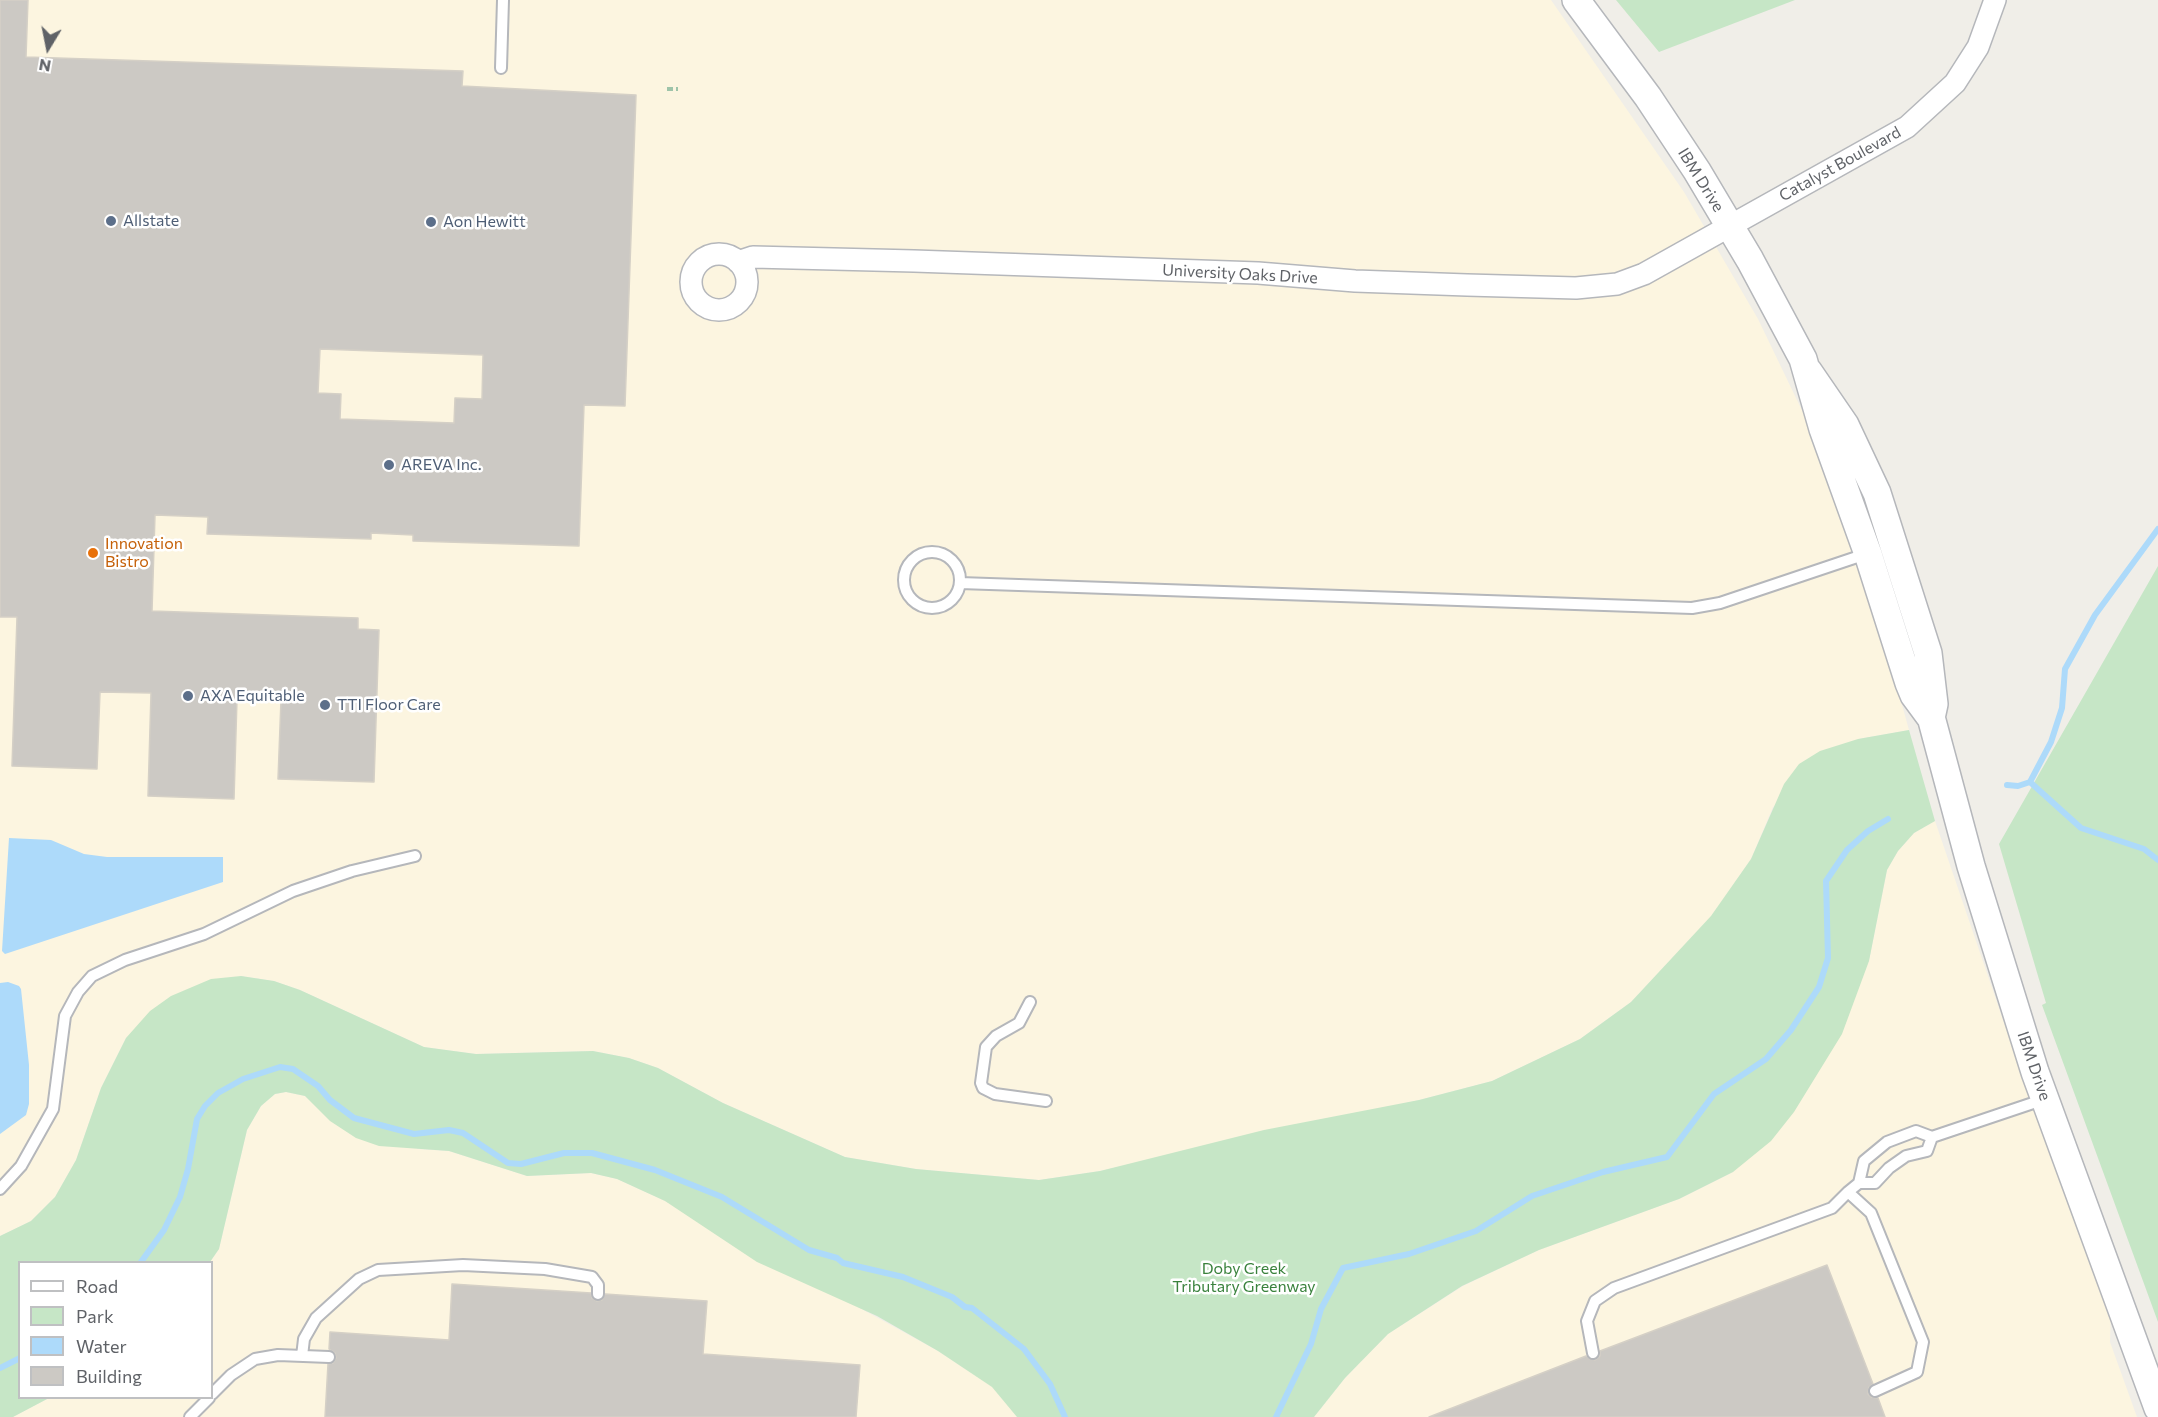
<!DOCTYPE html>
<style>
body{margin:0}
#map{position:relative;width:2158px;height:1417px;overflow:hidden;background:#f0eee8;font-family:Commissioner,sans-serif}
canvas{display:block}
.legend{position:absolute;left:18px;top:1261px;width:195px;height:138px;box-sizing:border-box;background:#fff;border:2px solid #bfc0c2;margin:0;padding:8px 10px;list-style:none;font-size:18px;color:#5f6267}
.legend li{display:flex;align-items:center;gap:12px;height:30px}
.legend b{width:30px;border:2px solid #bfc0c2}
.north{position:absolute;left:18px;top:18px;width:60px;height:60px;-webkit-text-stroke:4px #fff;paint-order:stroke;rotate:190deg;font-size:16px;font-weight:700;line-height:24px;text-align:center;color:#5f6267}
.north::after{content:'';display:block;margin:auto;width:21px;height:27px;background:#5f6267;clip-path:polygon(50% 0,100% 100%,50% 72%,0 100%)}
</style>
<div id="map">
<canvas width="2158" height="1417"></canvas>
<ul class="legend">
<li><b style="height:8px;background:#fff"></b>Road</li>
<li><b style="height:16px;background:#c6e6c6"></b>Park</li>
<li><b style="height:16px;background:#addafa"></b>Water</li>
<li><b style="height:16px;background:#ccc9c4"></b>Building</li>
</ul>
<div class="north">N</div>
</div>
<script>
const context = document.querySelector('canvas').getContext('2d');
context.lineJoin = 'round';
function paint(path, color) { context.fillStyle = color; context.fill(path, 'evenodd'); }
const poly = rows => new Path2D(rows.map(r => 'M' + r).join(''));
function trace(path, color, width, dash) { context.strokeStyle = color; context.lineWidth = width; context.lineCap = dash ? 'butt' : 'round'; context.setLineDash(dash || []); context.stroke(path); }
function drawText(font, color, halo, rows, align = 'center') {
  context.font = font + ' Commissioner,sans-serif'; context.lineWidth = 5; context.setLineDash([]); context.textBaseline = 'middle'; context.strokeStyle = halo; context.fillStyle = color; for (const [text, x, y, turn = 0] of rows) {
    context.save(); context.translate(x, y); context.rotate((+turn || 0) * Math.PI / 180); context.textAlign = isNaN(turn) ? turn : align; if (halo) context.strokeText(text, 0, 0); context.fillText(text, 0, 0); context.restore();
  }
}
const commercial = poly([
 [0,0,1551,0,1684,192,1758,319,1809,425,1876,611,1909,730,1858,739,1773,807,1751,859,1712,916,1631,1002,1580,1039,1492,1081,1419,1100,1100,1171,1039,1180,916,1169,845,1157,723,1103,658,1068,629,1058,593,1051,476,1054,424,1047,300,990,274,981,241,976,126,1038,101,1088,76,1160,55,1197,31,1221,0,1236],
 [1935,821,2003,1020,2111,1310,2110,1342,2137,1417,1314,1417,1345,1378,1388,1334,1463,1286,1539,1250,1679,1199,1733,1172,1869,961,1887,870,1898,851,1914,833],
 [286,1092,305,1096,314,1104,418,1149,449,1151,527,1176,591,1173,617,1179,665,1201,938,1351,993,1387,1017,1417,13,1417,49,1398,212,1398,210,1262,219,1249,247,1130,261,1106,275,1094]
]);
const green = poly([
 [1616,0,1795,0,1659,52],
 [2158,566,2158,1322,2042,1005,2046,1003,1999,844],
 [1909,730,1935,821,1914,833,1898,851,1887,870,1869,961,1842,1034,1794,1112,1771,1141,1733,1172,1679,1199,1539,1250,1462,1286,1388,1334,1345,1378,1314,1417,1017,1417,992,1387,938,1351,877,1316,757,1262,665,1201,617,1179,591,1173,527,1176,449,1151,379,1146,356,1138,330,1121,305,1096,286,1092,275,1094,261,1106,247,1130,219,1249,210,1262,20,1262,20,1398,49,1398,13,1417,0,1417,0,1236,31,1221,55,1197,76,1160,101,1088,126,1038,150,1011,171,996,211,979,241,976,274,981,300,990,424,1047,476,1054,593,1051,629,1058,658,1068,723,1103,845,1157,916,1169,1039,1180,1100,1171,1264,1130,1419,1100,1492,1081,1580,1039,1631,1002,1711,916,1751,859,1784,784,1799,764,1820,751,1858,739]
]);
const water = poly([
 [9,838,51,840,84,854,107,857,223,857,223,882,5,954,2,951],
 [8,982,19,986,21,989,29,1065,29,1104,26,1115,0,1134,0,983]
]);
const stream = poly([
 [2030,782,2081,828,2144,849,2158,860],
 [2007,785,2018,786,2030,782,2051,742,2062,708,2065,669,2095,615,2158,529],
 [141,1262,164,1230,180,1197,188,1169,197,1119,205,1106,218,1093,243,1079,280,1067,293,1069,318,1086,330,1100,354,1118,414,1134,449,1130,463,1133,508,1163,521,1164,564,1153,592,1153,655,1170,722,1197,809,1250,837,1258,843,1263,903,1277,952,1297,965,1307,972,1308,1024,1349,1050,1384,1065,1417],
 [0,1368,20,1358],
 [1276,1417,1311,1344,1321,1309,1343,1268,1409,1254,1476,1231,1532,1196,1603,1172,1667,1157,1714,1094,1766,1059,1791,1030,1819,987,1828,958,1826,881,1847,850,1868,831,1888,819]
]);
const building = poly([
 [0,0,28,0,26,57,463,71,462,86,636,95,625,406,584,405,579,546,413,541,413,535,371,533,371,539,207,534,208,517,155,515,152,611,358,618,358,629,379,630,374,782,278,779,281,700,237,699,234,799,148,796,151,693,100,692,97,769,12,766,17,617,0,617,0,0],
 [320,349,483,355,482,399,455,398,454,423,340,419,341,394,318,393,320,349],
 [1827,1265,1873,1384,1869,1387,1868,1394,1871,1397,1878,1398,1885,1417,1429,1417,1586,1356,1595,1360,1600,1356,1600,1351,1827,1265],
 [452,1284,591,1293,592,1298,597,1301,602,1300,605,1294,707,1301,703,1354,860,1365,856,1417,325,1417,328,1364,333,1363,336,1358,335,1353,329,1349,330,1332,449,1340,452,1284]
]);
const path = poly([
 [667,89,678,89]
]);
const service = poly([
 [501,68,503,0],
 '904 580a28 28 0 1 1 56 0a28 28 0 1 1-56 0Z',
 [960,583,1692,608,1720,603,1866,554],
 [1030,1002,1019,1023,996,1036,986,1047,981,1083,983,1088,995,1094,1046,1101],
 [1859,1183,1875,1183,1889,1168,1906,1156,1927,1151,1932,1137],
 [0,1189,21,1166,53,1109,65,1016,78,992,92,976,125,960,204,934,293,891,352,871,415,856],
 [1593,1353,1587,1321,1595,1301,1614,1288,1832,1208,1848,1192],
 [302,1356,304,1339,316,1318,359,1279,378,1270,463,1265,545,1269,592,1277,598,1285,598,1294],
 [1875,1391,1917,1372,1923,1342,1871,1213,1848,1192,1859,1183,1864,1161,1887,1142,1916,1131,1932,1137,2045,1099],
 [212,1394,231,1375,255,1359,278,1355,329,1357],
 [190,1417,209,1398]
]);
const minor = poly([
 '691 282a28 28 0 1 1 56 0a28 28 0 1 1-56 0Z',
 [738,262,753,257,914,261,1258,273,1355,281,1467,285,1576,288,1617,284,1644,274,1907,127,1955,83,1978,47,1995,0]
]);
const tertiary = poly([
 [1576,0,1648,97,1697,171,1750,260,1803,359,1823,429,1868,554,1909,683,1914,695,1931,718,1934,704,1928,653,1877,493,1845,425,1808,371],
 [1927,702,1971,866,2035,1072,2158,1408]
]);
const markers = [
 [111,221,6,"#5c6f8a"],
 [431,222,6,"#5c6f8a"],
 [389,465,6,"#5c6f8a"],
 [93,553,6,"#e8710a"],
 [188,696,6,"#5c6f8a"],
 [325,705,6,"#5c6f8a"]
];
const streetNames = [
 ["Catalyst Boulevard",1840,164,-29],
 ["IBM Drive",1701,180,58],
 ["University Oaks Drive",1240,274,3],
 ["IBM Drive",2034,1066,71]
];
const serviceNames = [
 ["Allstate",123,221],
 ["Aon Hewitt",443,222],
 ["AREVA Inc.",401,465],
 ["AXA Equitable",200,696],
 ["TTI Floor Care",337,705]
];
const foodNames = [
 ["Innovation",105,544],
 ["Bistro",105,562]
];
const parkNames = [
 ["Doby Creek",1244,1269],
 ["Tributary Greenway",1244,1287]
];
paint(commercial, '#fcf5e0');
paint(green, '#c6e6c6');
paint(water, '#addafa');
trace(stream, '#addafa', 6);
paint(building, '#ccc9c4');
trace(building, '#d5d0c6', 1.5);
trace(service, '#b5b7bb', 14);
trace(minor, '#b5b7bb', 24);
trace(tertiary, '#b5b7bb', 30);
trace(path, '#9ec4a9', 4, [6, 3]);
trace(service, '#fff', 10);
trace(minor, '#fff', 21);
trace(tertiary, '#fff', 27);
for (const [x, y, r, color] of markers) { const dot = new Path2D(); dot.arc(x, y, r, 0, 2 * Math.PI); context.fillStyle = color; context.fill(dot); trace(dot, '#fff', 2); }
drawText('16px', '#5f6267', '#fff', streetNames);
drawText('16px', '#4e5e75', '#fff', serviceNames, 'left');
drawText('16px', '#c56008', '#fff', foodNames, 'left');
drawText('16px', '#3a823d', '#fff', parkNames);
</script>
